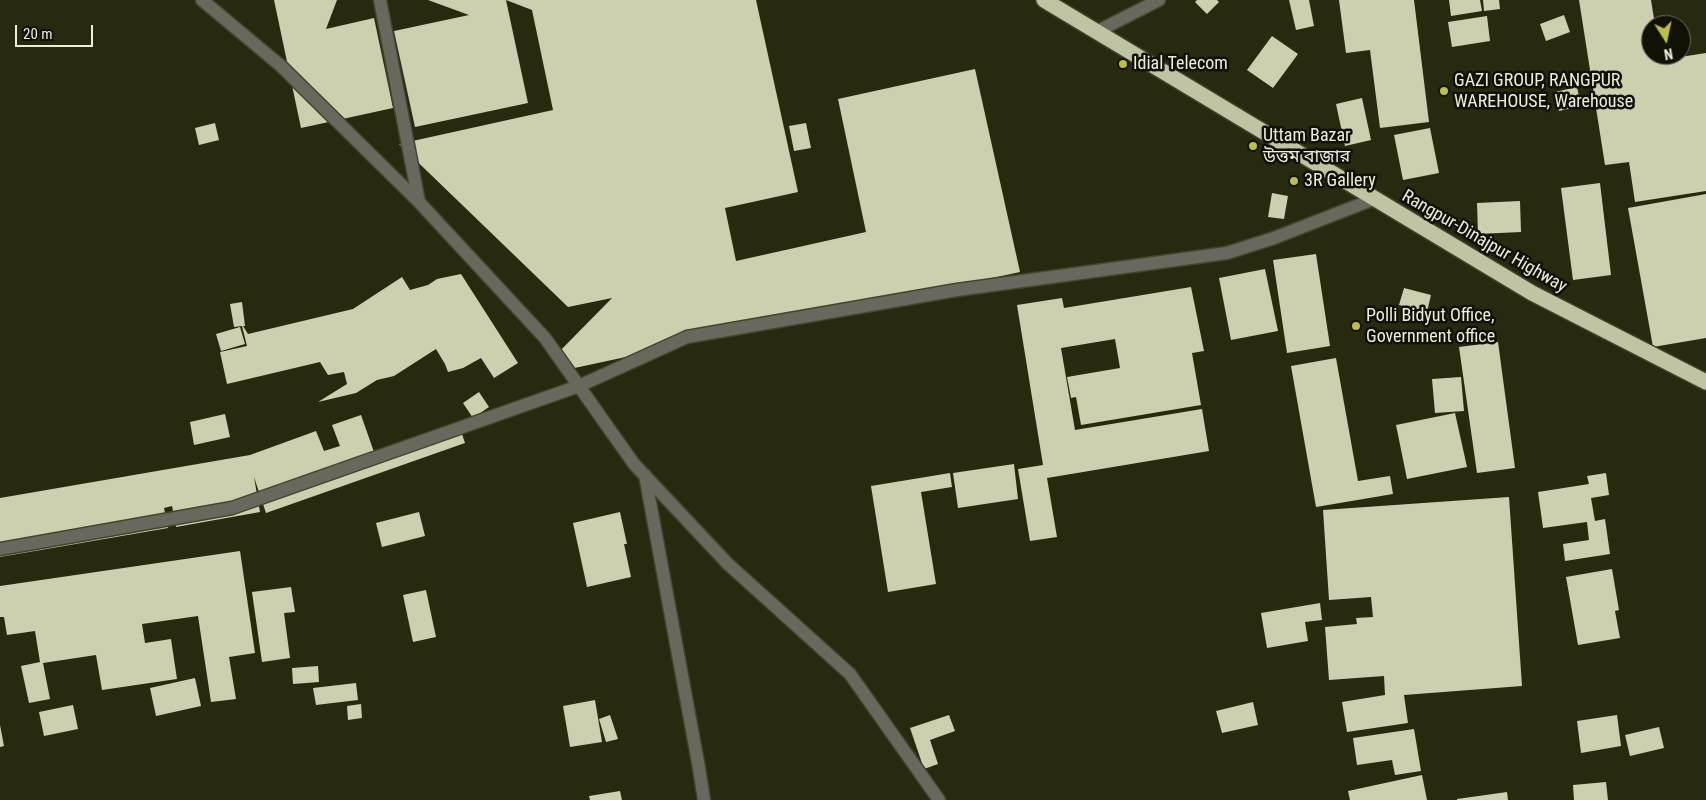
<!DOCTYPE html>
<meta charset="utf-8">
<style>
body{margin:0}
#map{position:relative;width:1706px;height:800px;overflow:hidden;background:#282a0f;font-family:"Roboto Condensed",sans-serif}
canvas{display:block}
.north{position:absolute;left:1641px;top:15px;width:50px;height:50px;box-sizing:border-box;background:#111106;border:1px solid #69695c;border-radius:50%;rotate:170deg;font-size:14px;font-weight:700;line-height:20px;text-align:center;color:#eceddd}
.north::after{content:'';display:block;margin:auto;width:18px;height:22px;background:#bcbf44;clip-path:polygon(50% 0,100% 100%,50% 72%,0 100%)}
.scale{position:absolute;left:15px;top:25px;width:78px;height:22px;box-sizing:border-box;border:2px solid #eceddd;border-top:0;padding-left:6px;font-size:15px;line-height:18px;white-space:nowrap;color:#eceddd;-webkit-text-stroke:4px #111106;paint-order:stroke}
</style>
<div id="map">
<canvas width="1706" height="800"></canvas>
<div class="north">N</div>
<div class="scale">20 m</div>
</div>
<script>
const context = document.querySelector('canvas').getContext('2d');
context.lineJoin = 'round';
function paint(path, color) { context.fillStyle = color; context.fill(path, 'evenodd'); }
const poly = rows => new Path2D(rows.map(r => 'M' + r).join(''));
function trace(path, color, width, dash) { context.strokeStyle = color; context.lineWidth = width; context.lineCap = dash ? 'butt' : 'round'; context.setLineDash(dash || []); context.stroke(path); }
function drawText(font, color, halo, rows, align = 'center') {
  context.font = font + ' "Roboto Condensed","Noto Sans Bengali",sans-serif'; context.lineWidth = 5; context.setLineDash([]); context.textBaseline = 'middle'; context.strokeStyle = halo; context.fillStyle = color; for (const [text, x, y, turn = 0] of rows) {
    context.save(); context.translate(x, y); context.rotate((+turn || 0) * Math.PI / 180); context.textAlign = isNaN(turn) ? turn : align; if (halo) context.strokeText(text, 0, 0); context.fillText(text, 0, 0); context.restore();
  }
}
const building = poly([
 [274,0,337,0,326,29,374,18,393,108,301,128],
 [428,0,506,0,528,103,415,127,394,31,469,15],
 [506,0,756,0,798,192,725,208,736,261,866,232,838,99,975,69,1020,272,570,369,555,356,612,298,568,307,399,144,553,110,532,10],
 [1197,0,1217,0,1219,2,1207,14,1195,2],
 [1289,0,1309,0,1314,26,1296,30],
 [1339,0,1414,0,1429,122,1380,128,1370,50,1346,53],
 [1449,0,1480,0,1482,11,1451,16],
 [1483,0,1499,0,1500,9,1484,11],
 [1579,0,1651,0,1655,25,1651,25,1651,55,1660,55,1661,60,1706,53,1706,191,1635,202,1629,162,1605,165],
 [1564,15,1570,32,1546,41,1540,24],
 [1487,16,1490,41,1452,47,1448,22],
 [1272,36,1298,54,1273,88,1247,70],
 [1577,87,1581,106,1559,111,1555,92],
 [1362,98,1371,140,1345,146,1336,104],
 [215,123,219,140,199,145,195,128],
 [806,123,811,148,794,151,789,126],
 [1430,128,1439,173,1403,180,1394,135],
 [1600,183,1611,275,1573,280,1561,188],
 [1272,193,1288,196,1284,219,1268,217],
 [1706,194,1706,338,1653,347,1628,208],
 [1520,201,1521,232,1478,234,1477,203],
 [1316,254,1330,346,1287,353,1273,260],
 [1265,269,1278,331,1231,340,1219,278],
 [461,274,518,363,494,378,481,358,463,368,448,372,445,364,436,349,394,376,377,380,356,393,318,402,347,384,344,372,328,375,320,362,227,384,220,352,247,346,242,326,234,327,230,304,242,302,245,326,243,326,248,334,353,309,402,277,410,290,428,285,437,279],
 [1191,287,1204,351,1192,353,1201,405,1081,425,1076,397,1071,398,1067,377,1120,368,1115,339,1061,348,1075,430,1202,409,1209,451,1047,478,1057,537,1030,541,1018,469,1043,465,1017,305,1062,298,1064,308],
 [1404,288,1431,295,1427,312,1399,305],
 [240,327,245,344,221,351,216,334],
 [1498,342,1515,468,1477,473,1459,347],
 [1336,358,1358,481,1390,476,1393,494,1316,507,1291,366],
 [1461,377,1464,411,1435,413,1432,379],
 [479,392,489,407,473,418,463,403],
 [1455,413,1467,467,1407,479,1396,425],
 [225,414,230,437,194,445,190,422],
 [361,415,374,452,458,422,465,443,266,513,254,477,260,512,176,527,172,506,164,508,168,528,0,557,0,498,250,455,316,431,324,451,340,446,332,425],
 [1014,464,1018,499,958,508,953,473],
 [950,473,952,487,921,492,936,584,888,592,871,486],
 [1606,473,1609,495,1591,498,1595,521,1605,519,1610,554,1565,561,1563,544,1589,540,1587,522,1543,528,1538,492,1589,484,1587,476],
 [1509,497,1522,686,1404,695,1408,723,1347,732,1342,702,1385,695,1384,676,1329,680,1325,627,1357,624,1356,618,1373,617,1371,597,1329,600,1323,510],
 [419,512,425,536,382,547,376,523],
 [620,512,627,544,624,544,631,577,587,587,573,523],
 [240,551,255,653,229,657,236,699,211,702,198,616,142,624,145,643,171,639,177,679,102,690,96,655,43,663,50,699,29,703,21,666,40,662,35,631,7,635,4,617,0,617,0,586],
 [1612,569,1619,610,1615,611,1620,638,1578,645,1566,577],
 [291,587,295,612,284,613,290,658,262,662,252,592],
 [426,590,436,637,413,642,403,595],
 [1320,603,1322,620,1305,622,1308,641,1267,648,1261,613],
 [318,666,319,682,293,684,292,668],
 [195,678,201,706,156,716,150,688],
 [356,683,358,700,316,705,313,688],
 [595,700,602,742,570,747,563,706],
 [1253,702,1258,725,1222,733,1216,711],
 [361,704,362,718,348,720,347,706],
 [73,705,78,729,44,736,39,712],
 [610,715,618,739,606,742,599,719],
 [949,715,955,731,930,740,938,764,924,769,910,728],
 [1617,715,1621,746,1581,753,1577,721],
 [0,725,4,746,0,747],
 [1659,727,1664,748,1630,756,1625,735],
 [1414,729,1421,771,1395,775,1392,760,1357,765,1353,738],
 [1422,775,1427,800,1350,800,1348,791],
 [1606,782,1608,800,1574,800,1573,785],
 [620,791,622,800,590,800,589,796],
 [1507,792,1508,800,1457,800,1457,799]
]);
const minor = poly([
 [202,0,281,66,419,202,545,338,634,464,728,564,850,674,939,800],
 [380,0,419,202],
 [1096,32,1159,0],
 [645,475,699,768,704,800],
 [0,549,232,508,579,386,687,337,957,290,1227,253,1274,238,1374,199]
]);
const highway = poly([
 [1044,0,1532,293,1706,382]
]);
const markers = [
 [1123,64,5,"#bcbf44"],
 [1444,91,5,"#bcbf44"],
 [1253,146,5,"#bcbf44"],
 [1294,181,5,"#bcbf44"],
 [1356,326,5,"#bcbf44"]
];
const poiNames = [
 ["Idial Telecom",1133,64],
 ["GAZI GROUP, RANGPUR",1454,81],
 ["WAREHOUSE, Warehouse",1454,102],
 ["Uttam Bazar",1263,136],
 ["উত্তম বাজার",1263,157],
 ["3R Gallery",1304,181],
 ["Polli Bidyut Office,",1366,316],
 ["Government office",1366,337]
];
const streetNames = [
 ["Rangpur-Dinajpur Highway",1484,242,30]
];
paint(building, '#cdcfaf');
trace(minor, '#43452c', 15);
trace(highway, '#43452c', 18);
trace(minor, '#68695c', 12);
trace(highway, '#c1c3a3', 15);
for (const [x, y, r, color] of markers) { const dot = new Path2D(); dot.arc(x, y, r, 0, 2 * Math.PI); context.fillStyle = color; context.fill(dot); trace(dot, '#111106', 2); }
drawText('18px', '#eceddd', '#111106', poiNames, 'left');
drawText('18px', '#eceddd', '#111106', streetNames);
</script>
